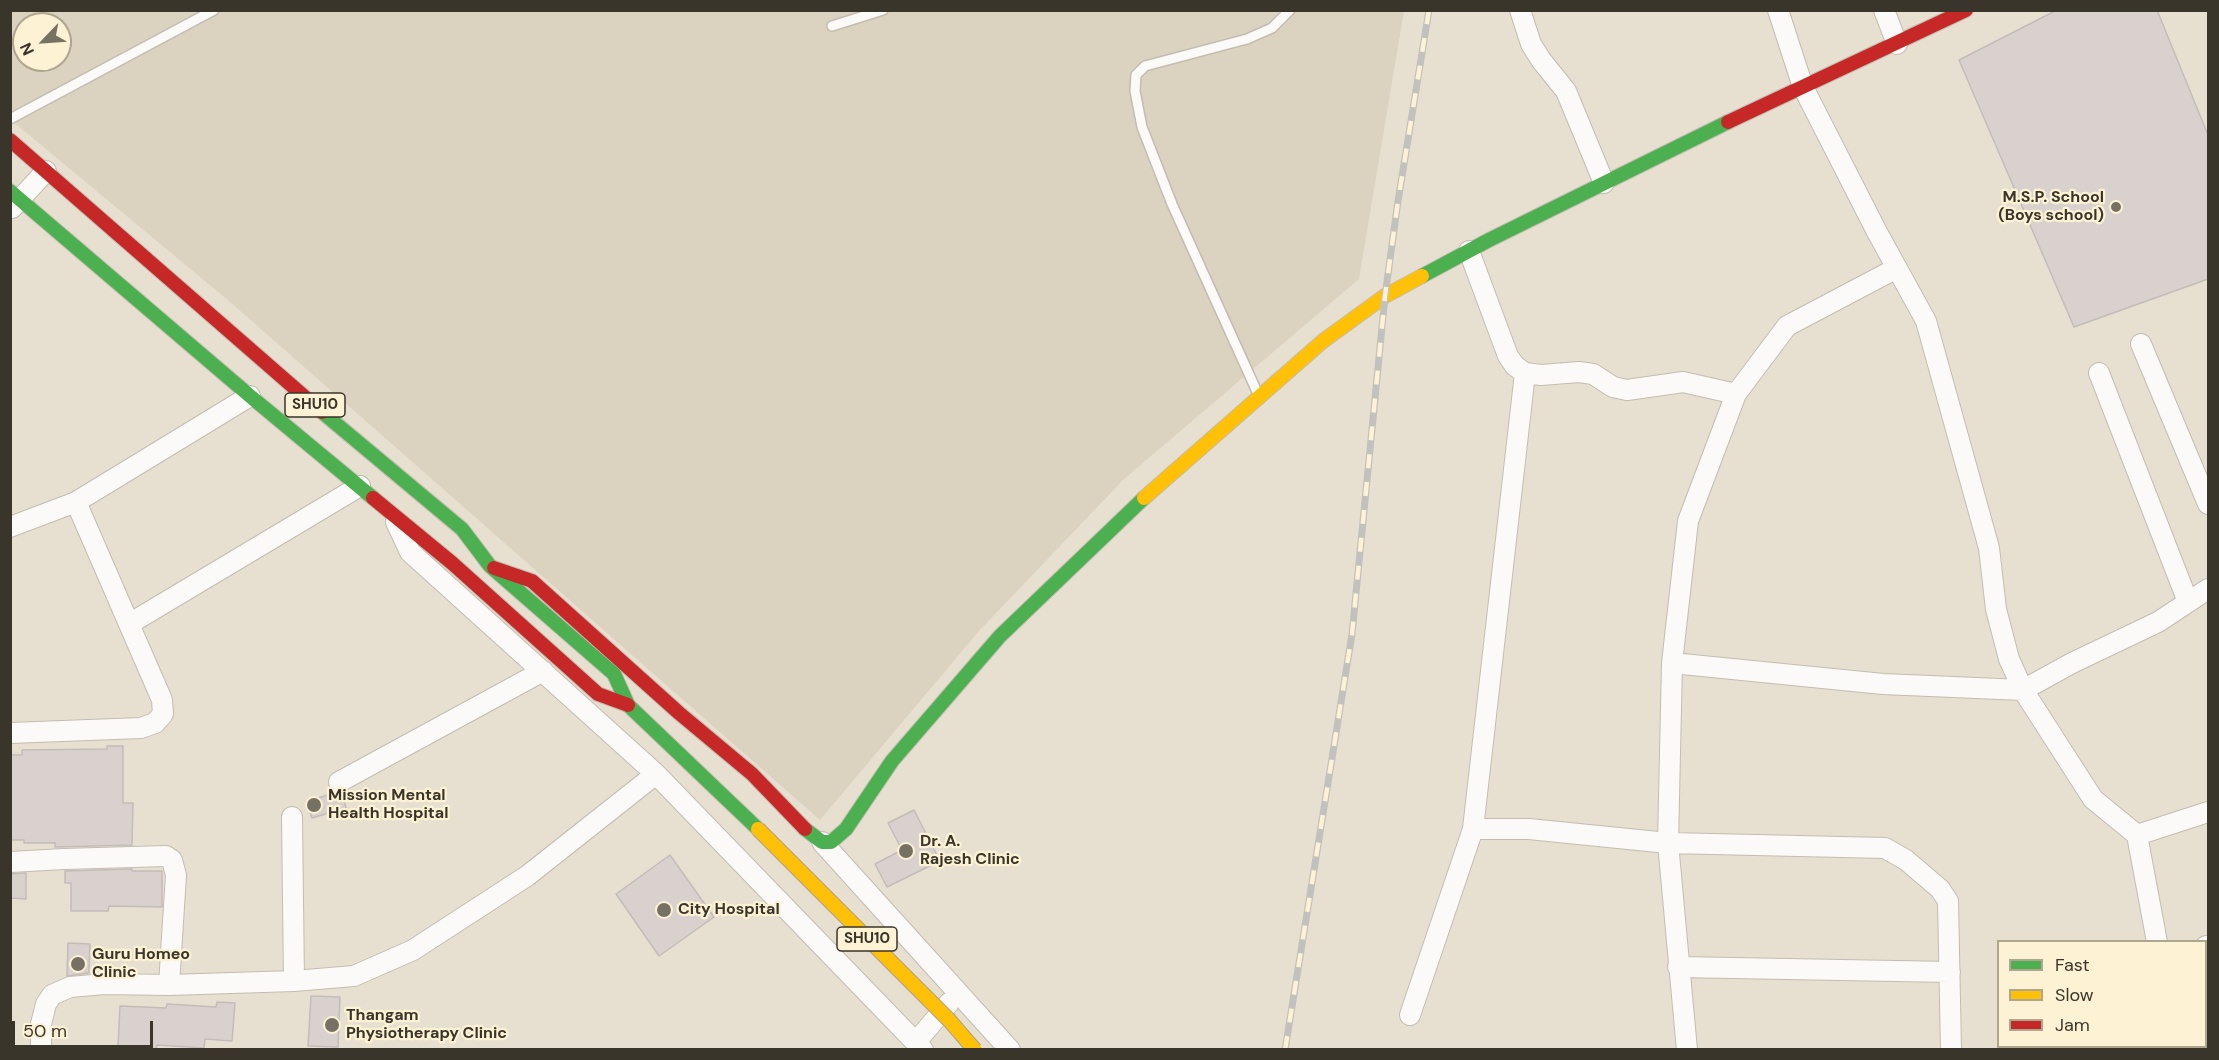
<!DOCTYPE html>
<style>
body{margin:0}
#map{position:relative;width:2219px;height:1060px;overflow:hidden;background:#e7e0d0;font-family:"DM Sans",sans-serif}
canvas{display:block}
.frame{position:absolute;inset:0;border:12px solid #3a352a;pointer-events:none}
.legend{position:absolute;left:1997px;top:940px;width:210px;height:108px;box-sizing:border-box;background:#fdf2d4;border:2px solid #afa690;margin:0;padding:8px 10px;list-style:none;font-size:18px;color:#3a352a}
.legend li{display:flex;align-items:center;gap:12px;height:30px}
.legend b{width:30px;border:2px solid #afa690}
.north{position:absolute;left:12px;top:12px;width:60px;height:60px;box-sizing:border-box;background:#fdf2d4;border:2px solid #afa690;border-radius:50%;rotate:245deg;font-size:16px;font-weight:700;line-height:24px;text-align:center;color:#3a352a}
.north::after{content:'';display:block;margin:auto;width:21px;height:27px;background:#777164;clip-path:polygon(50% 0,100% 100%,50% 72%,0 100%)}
.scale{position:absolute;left:12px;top:1021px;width:141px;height:27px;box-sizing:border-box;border:3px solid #3a352a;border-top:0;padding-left:8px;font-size:18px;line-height:21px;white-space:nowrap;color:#3a352a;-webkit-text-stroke:4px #fdf2d4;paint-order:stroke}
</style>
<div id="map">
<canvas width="2219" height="1060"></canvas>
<div class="frame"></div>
<ul class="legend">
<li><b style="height:8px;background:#4caf50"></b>Fast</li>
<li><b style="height:8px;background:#ffc107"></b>Slow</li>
<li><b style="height:8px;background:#c62828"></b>Jam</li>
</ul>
<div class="north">N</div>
<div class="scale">50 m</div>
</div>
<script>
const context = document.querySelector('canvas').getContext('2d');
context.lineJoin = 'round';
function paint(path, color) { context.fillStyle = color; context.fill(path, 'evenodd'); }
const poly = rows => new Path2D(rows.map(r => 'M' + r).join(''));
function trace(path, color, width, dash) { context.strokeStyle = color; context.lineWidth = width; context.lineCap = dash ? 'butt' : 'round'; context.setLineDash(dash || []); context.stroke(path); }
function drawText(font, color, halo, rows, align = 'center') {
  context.font = font + ' "DM Sans",sans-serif'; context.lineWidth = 4.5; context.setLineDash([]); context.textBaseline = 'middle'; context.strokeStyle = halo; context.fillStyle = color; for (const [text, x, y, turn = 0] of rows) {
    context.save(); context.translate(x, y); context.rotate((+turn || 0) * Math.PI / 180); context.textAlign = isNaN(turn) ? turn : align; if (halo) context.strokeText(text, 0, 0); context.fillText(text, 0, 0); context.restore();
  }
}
const industrial = poly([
 [10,11,1404,11,1359,279,1124,479,979,631,820,820,229,301,11,120],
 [24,24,60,24,60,60,24,60]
]);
const building = poly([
 [2057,10,2157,10,2208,135,2208,279,2074,327,1959,60,2057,10],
 [107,746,123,746,123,803,133,803,132,845,55,847,55,843,24,843,24,840,10,840,10,755,22,755,22,750,107,749,107,746],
 [334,793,342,793,346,808,312,818,306,802,334,793],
 [914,810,940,861,887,887,875,864,902,850,888,823,914,810],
 [670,855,714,917,659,956,616,894,670,855],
 [132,869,132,871,162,871,162,907,109,906,108,911,71,911,71,883,65,883,65,871,132,869],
 [26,873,26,899,10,898,10,874,26,873],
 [68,943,90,944,89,973,67,976,68,943],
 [311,996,340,997,338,1047,308,1046,311,996],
 [217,1002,235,1003,232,1041,205,1039,204,1048,157,1045,156,1049,118,1046,120,1006,166,1008,167,1004,216,1007,217,1002]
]);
const lane = poly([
 [832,26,883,10],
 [10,119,214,10],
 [1258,394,1172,204,1142,127,1135,91,1136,75,1145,66,1247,39,1272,28,1290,10]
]);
const street = poly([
 [1520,10,1531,44,1541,60,1566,91,1604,183],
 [1778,10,1803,87,1877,232,1926,321,1989,548,1996,609,2009,659,2023,690,2072,663,2158,622,2208,589],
 [1884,10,1897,44],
 [12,208,46,171],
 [1469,251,1508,356,1515,366,1525,373,1541,375,1579,372,1593,374,1613,387,1627,390,1683,382,1736,394],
 [2141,344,2208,504],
 [2099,373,2188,602],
 [10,527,76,502,250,396],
 [129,624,360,486],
 [1672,663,1883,684,2023,690,2093,799,2137,835,2208,812],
 [10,733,141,728,155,723,163,714,162,700,76,502],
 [656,774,923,1050],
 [339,782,543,671],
 [292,817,294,981],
 [1473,829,1529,829,1668,843,1885,848,1906,860,1940,889,1948,901,1951,1050],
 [2137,835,2157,942],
 [822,842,1010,1050],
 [10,862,64,859,166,856,172,860,176,875,169,985],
 [2206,946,2208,946],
 [1678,967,1950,972],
 [1410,1015,1473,829,1525,373],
 [916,1042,949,1003],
 [2176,1046,2176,1050],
 [41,1050,41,1024,46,1004,52,995,70,987,105,984,169,985,294,981,354,976,413,950,527,876,656,774,410,552,396,522],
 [1687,1050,1668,843,1672,663,1688,521,1736,394,1787,326,1897,268]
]);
const fast = poly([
 [10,191,250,396,373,498],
 [1422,276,1489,240,1728,122],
 [322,412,462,529,490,566,614,674,628,705,758,829],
 [805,829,822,842,831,842,846,829,892,761,1000,636,1144,498]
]);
const slow = poly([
 [1144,498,1323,341,1385,296,1422,276]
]);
const jam = poly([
 [1728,122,1966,10],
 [10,140,322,412],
 [373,498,452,563,598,694,628,705],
 [494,568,532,581,679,713,752,774,805,829]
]);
const rail = poly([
 [1285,1050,1352,634,1385,296,1398,201,1429,10]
]);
const slowBridge = poly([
 [758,829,949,1020,975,1050]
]);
const markers = [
 [2116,207,6,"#777164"],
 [314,805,8,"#777164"],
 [906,851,8,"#777164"],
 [664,910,8,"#777164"],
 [78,964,8,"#777164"],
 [332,1025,8,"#777164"]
];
const shields = [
 [315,405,60],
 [867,939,60]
];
const shieldNames = [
 ["SHU10",315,405],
 ["SHU10",867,939]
];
const poiNames = [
 ["M.S.P. School",2104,198,"right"],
 ["(Boys school)",2104,216,"right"],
 ["Mission Mental",328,796],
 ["Health Hospital",328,814],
 ["Dr. A.",920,842],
 ["Rajesh Clinic",920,860],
 ["City Hospital",678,910],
 ["Guru Homeo",92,955],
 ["Clinic",92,973],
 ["Thangam",346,1016],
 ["Physiotherapy Clinic",346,1034]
];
paint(industrial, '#dcd2c0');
paint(building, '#d9d1ce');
trace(building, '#c3bcb9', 1.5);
trace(lane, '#c3bdb1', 12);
trace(street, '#c3bdb1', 22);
trace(fast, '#c3bdb1', 16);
trace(slow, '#c3bdb1', 16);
trace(jam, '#c3bdb1', 16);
trace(lane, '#fbfaf8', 9);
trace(street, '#fbfaf8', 20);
trace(fast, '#4caf50', 14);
trace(slow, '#ffc107', 14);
trace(jam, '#c62828', 14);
trace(rail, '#c3c1bd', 7);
trace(rail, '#fdf2d4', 4.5, [14]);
trace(slowBridge, '#aca18a', 16, []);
trace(slowBridge, '#ffc107', 14);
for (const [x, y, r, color] of markers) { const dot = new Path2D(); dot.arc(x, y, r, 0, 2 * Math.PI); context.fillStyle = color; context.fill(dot); trace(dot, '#fdf2d4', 2); }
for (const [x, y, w] of shields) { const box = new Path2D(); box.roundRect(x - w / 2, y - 12, w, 24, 4.5); context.fillStyle = '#fdf2d4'; context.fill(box); trace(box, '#3a352a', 1.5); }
drawText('bold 15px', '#3a352a', null, shieldNames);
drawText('bold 16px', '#3a352a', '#fdf2d4', poiNames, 'left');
</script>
